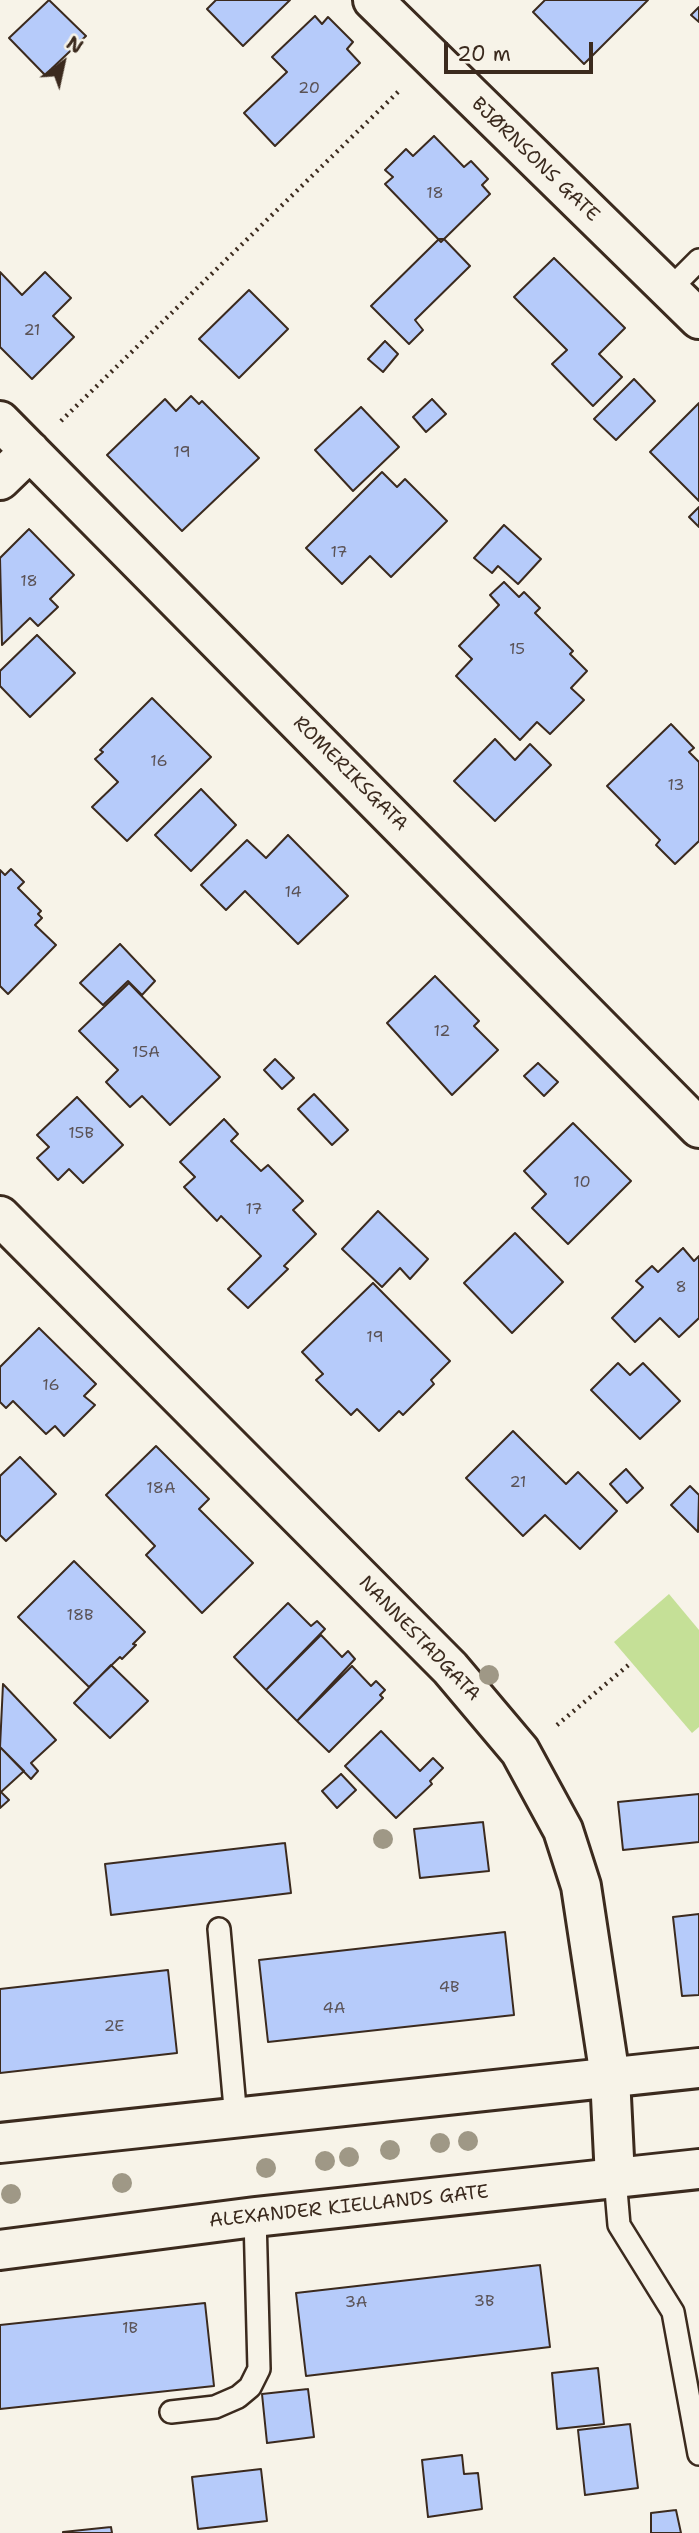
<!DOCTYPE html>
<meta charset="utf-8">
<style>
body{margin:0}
#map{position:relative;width:699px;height:2533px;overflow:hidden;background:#f7f3e8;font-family:"Shantell Sans",sans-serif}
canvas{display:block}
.north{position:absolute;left:28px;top:28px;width:70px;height:70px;-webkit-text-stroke:5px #f7f3e8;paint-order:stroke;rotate:33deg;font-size:19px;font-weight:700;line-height:28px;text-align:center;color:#3b2a1e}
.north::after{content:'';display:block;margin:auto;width:24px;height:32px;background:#3b2a1e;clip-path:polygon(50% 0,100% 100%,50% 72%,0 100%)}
.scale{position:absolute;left:444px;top:42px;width:149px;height:32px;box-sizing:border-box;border:4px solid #3b2a1e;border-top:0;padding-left:9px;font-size:21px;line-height:24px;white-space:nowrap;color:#3b2a1e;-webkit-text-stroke:5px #f7f3e8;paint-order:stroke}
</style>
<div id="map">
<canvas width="699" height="2533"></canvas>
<div class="north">N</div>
<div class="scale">20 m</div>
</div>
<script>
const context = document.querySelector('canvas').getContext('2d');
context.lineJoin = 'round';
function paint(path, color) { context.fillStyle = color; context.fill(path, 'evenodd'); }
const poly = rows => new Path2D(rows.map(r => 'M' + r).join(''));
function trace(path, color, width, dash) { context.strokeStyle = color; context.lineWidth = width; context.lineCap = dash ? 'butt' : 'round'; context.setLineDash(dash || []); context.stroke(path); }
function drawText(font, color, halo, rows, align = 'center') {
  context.font = font + ' "Shantell Sans",sans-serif'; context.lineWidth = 7; context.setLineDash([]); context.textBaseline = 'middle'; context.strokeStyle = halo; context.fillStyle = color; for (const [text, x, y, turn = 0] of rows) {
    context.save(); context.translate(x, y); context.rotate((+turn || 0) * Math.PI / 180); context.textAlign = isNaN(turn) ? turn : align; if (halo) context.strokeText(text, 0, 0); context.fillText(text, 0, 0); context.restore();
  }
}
const green = poly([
 [669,1594,699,1630,699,1727,692,1733,614,1642]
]);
const building = poly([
 [49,0,86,36,45,75,9,38,49,0],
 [216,0,290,0,243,46,207,9,216,0],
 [545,0,648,0,584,64,533,12,545,0],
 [699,7,699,22,691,15,699,7],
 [315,16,322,24,328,17,353,42,347,49,360,63,275,146,244,113,287,72,272,57,315,16],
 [434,136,464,167,471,161,488,179,482,185,490,194,441,242,385,184,393,177,385,170,406,149,413,156,434,136],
 [439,239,444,239,470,266,415,320,423,330,409,344,371,306,439,239],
 [554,258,625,328,599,354,622,377,593,406,552,364,567,350,514,297,554,258],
 [0,272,22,295,45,272,71,298,53,316,74,337,32,379,0,347,0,272],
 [249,290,288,329,239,378,199,339,249,290],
 [385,341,398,354,383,372,368,359,385,341],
 [634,379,655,401,616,440,594,419,634,379],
 [191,396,199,404,202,401,259,458,182,531,107,455,165,399,176,411,191,396],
 [432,399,446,414,426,432,413,417,432,399],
 [699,403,699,501,650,452,699,403],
 [361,407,399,447,353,491,315,450,361,407],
 [382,472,397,487,405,479,447,521,391,577,370,556,342,584,306,548,382,472],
 [699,507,699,527,689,517,699,507],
 [504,525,541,559,518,584,498,566,492,573,474,558,504,525],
 [29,529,74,575,50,599,58,607,38,626,30,618,2,645,0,558,29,529],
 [504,582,519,597,524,592,540,608,535,613,573,651,570,654,587,671,571,688,584,700,550,734,537,722,520,740,456,676,472,659,459,646,499,605,490,595,504,582],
 [37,635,75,673,30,717,0,686,0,671,37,635],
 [152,698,211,757,127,841,92,807,118,782,95,759,103,752,100,750,152,698],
 [671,724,694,748,689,752,699,762,699,841,675,864,656,845,660,840,607,786,671,724],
 [495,739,515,760,530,744,551,765,495,821,454,781,495,739],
 [201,789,236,825,191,871,155,835,201,789],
 [288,835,348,896,298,944,245,891,226,910,201,885,247,840,266,858,288,835],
 [11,869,24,882,18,888,41,911,38,914,42,918,35,925,56,945,8,994,0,986,0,870,5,875,11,869],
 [120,944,155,981,142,995,128,981,103,1005,80,983,120,944],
 [435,976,479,1021,474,1026,498,1050,452,1095,387,1023,435,976],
 [129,983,220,1077,170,1125,142,1096,130,1107,106,1082,118,1070,79,1031,129,983],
 [275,1059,294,1078,282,1089,264,1070,275,1059],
 [538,1063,558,1082,544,1096,524,1076,538,1063],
 [314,1094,348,1130,332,1145,298,1109,314,1094],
 [77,1097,123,1145,83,1183,69,1169,58,1180,37,1158,49,1147,37,1135,77,1097],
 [224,1119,238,1134,231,1141,261,1171,268,1165,303,1201,293,1210,316,1234,284,1266,288,1269,248,1308,228,1289,261,1256,221,1216,217,1221,184,1187,195,1177,180,1162,224,1119],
 [573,1123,631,1181,568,1244,532,1208,546,1194,524,1171,573,1123],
 [378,1211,428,1259,410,1279,400,1268,382,1287,342,1249,378,1211],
 [515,1233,563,1282,512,1333,464,1283,515,1233],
 [683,1248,694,1261,699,1256,699,1318,679,1337,660,1318,635,1342,612,1318,643,1287,636,1281,652,1266,658,1272,683,1248],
 [373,1283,450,1361,431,1380,434,1384,403,1415,399,1411,379,1431,357,1409,351,1415,316,1380,323,1374,302,1352,373,1283],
 [39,1328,96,1384,84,1396,95,1405,64,1436,55,1426,46,1434,13,1401,6,1408,0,1402,0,1367,39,1328],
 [618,1363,630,1375,643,1363,680,1401,640,1439,591,1390,618,1363],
 [513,1431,566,1484,578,1472,617,1511,580,1549,545,1515,523,1536,466,1478,513,1431],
 [156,1446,209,1499,199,1509,253,1563,202,1613,146,1555,155,1546,106,1495,156,1446],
 [20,1457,56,1494,6,1541,0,1535,0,1476,20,1457],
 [626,1469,643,1488,627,1503,610,1484,626,1469],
 [690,1486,699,1495,698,1532,671,1505,690,1486],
 [74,1561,145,1632,133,1644,136,1645,122,1659,120,1657,89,1687,18,1617,74,1561],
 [288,1603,311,1626,317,1621,325,1629,266,1690,234,1657,288,1603],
 [321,1635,342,1657,348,1651,355,1659,297,1721,266,1690,321,1635],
 [111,1665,148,1701,110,1738,74,1703,111,1665],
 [352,1666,371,1686,376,1681,385,1690,380,1695,383,1698,329,1752,297,1721,352,1666],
 [3,1684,56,1740,31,1763,38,1771,31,1779,0,1747,3,1684],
 [381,1731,420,1771,433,1758,443,1768,430,1781,432,1784,396,1818,345,1766,381,1731],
 [0,1747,24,1771,1,1792,9,1800,0,1808,0,1747],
 [341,1774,356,1790,337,1808,322,1791,341,1774],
 [699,1794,699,1842,623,1850,618,1802,699,1794],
 [483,1822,489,1871,420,1878,414,1829,483,1822],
 [285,1843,291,1893,111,1915,105,1864,285,1843],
 [699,1914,699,1995,682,1996,673,1917,699,1914],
 [505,1932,514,2015,268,2042,259,1960,505,1932],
 [168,1970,177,2053,0,2073,0,1989,168,1970],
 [540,2265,550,2347,306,2376,296,2293,540,2265],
 [205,2303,214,2386,0,2409,0,2325,205,2303],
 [598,2368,604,2424,557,2429,552,2373,598,2368],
 [308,2389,314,2437,267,2443,262,2394,308,2389],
 [630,2424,638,2488,585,2495,578,2430,630,2424],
 [462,2455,464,2474,478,2473,482,2509,428,2517,422,2460,462,2455],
 [261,2469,267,2521,198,2529,192,2477,261,2469],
 [676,2510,681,2533,651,2533,651,2513,676,2510],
 [111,2527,112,2533,63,2533,63,2532,111,2527]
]);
const path = poly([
 [61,421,400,90],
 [557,1725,632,1662]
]);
const service = poly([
 [670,289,699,260],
 [219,1929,236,2119],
 [615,2178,619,2225,673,2312,699,2454],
 [171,2412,215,2407,238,2397,250,2387,259,2369,255,2217]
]);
const minor = poly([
 [373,0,699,319],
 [0,421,699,1128],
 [0,480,30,451],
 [0,1216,450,1668,520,1751,563,1830,581,1886,610,2077,615,2178]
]);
const tertiary = poly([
 [0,2143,699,2068],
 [0,2250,255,2217,699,2169]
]);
const trees = [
 [489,1675],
 [383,1839],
 [468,2141],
 [440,2143],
 [390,2150],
 [349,2157],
 [325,2161],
 [266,2168],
 [122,2183],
 [11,2194]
];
const numberNames = [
 ["20",309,89],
 ["18",435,194],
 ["21",32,331],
 ["19",182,453],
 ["17",339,553],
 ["18",29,582],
 ["15",517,650],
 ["16",159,762],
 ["13",676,786],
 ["14",293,893],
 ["12",442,1032],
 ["15A",146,1053],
 ["15B",81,1134],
 ["10",582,1183],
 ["17",254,1210],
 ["8",681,1288],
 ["19",375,1338],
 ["16",51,1386],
 ["21",518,1483],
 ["18A",161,1489],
 ["18B",80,1616],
 ["4B",449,1988],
 ["4A",334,2009],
 ["2E",114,2027],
 ["3B",484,2302],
 ["3A",356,2303],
 ["1B",130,2329]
];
const streetNames = [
 ["BJØRNSONS GATE",535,160,44],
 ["ROMERIKSGATA",350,774,45],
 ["NANNESTADGATA",419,1639,46],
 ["ALEXANDER KIELLANDS GATE",349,2207,-6]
];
paint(green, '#c5e097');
paint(building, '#b6cbfa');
trace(building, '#3b2a1e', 2);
trace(service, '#3b2a1e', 26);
trace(minor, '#3b2a1e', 44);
trace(tertiary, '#3b2a1e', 44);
trace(path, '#3b2a1e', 4.5, [2, 5]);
trace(service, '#f7f3e8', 21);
trace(minor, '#f7f3e8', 38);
trace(tertiary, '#f7f3e8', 38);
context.fillStyle = '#9f9886';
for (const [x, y] of trees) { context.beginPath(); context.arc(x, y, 10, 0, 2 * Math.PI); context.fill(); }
drawText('16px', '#5a5255', null, numberNames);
drawText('19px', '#3b2a1e', '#f7f3e8', streetNames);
</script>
